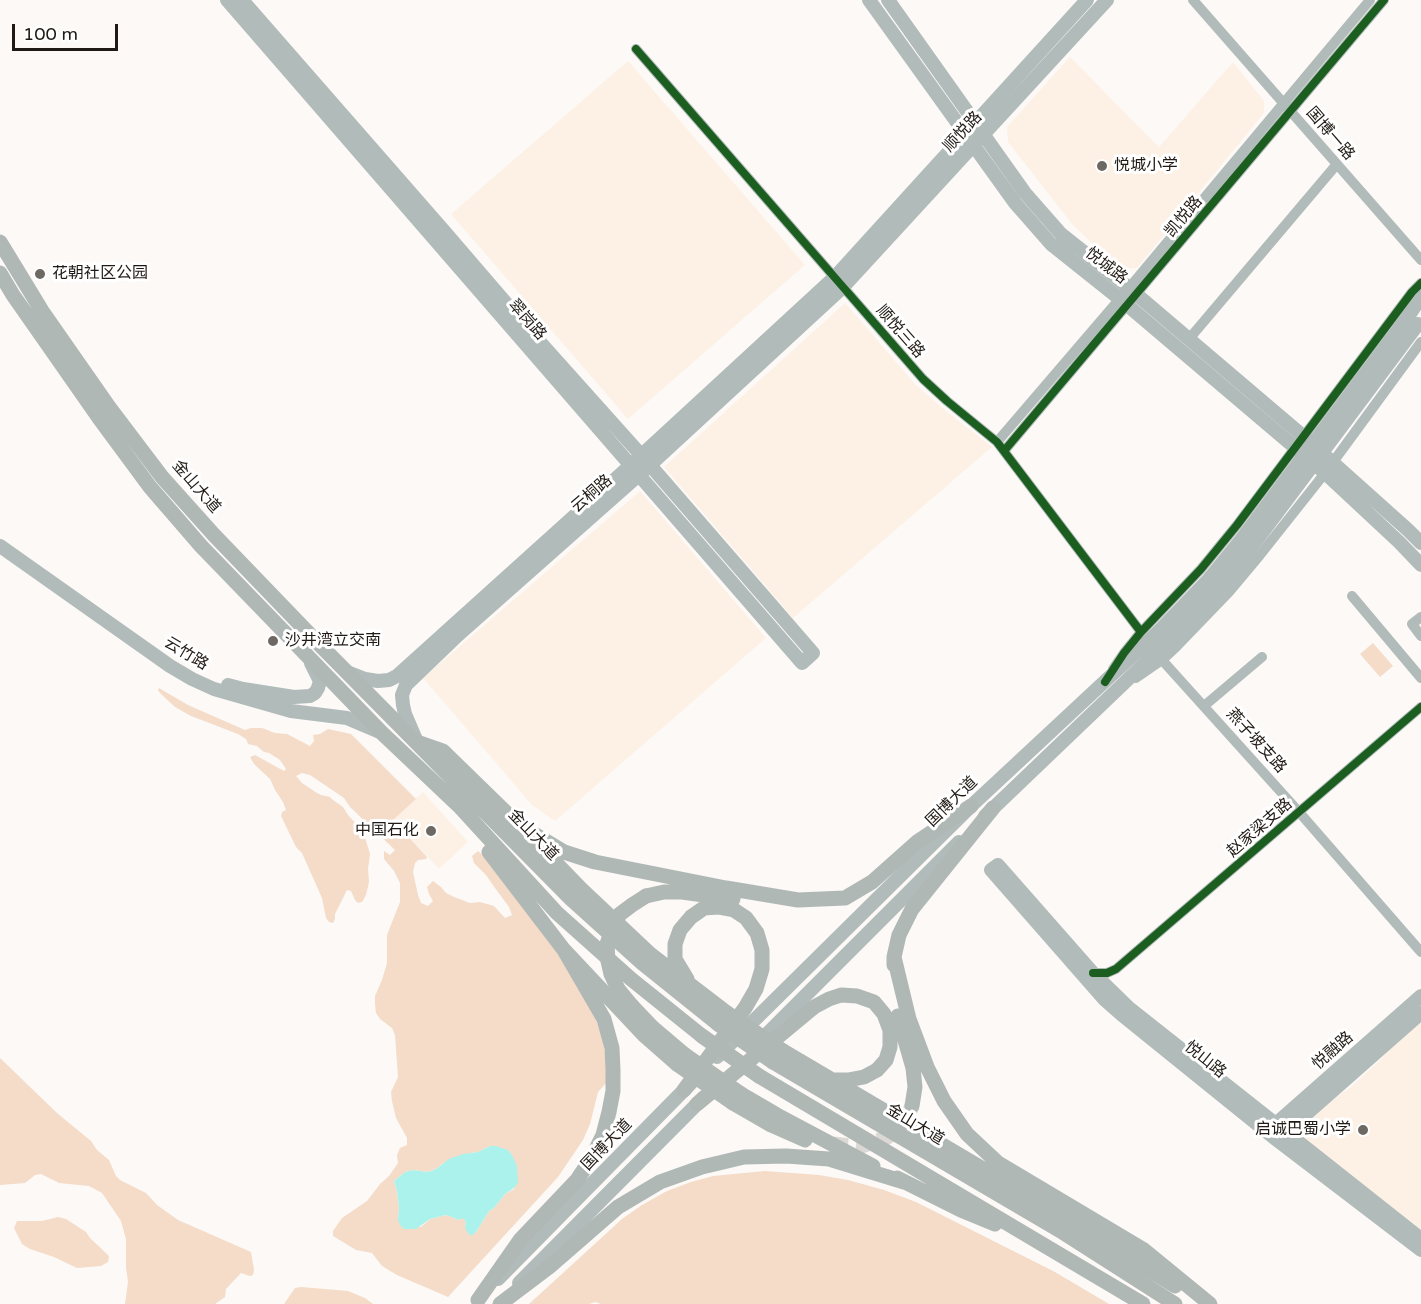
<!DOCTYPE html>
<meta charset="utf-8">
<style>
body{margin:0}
#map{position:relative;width:1421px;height:1304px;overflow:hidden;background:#fcf9f7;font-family:"Varela Round",sans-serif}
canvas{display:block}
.scale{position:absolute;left:12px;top:24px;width:106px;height:27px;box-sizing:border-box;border:3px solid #211a14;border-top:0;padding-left:8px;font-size:18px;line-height:21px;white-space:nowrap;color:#211a14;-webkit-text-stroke:4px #fff;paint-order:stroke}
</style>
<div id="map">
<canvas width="1421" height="1304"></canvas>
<div class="scale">100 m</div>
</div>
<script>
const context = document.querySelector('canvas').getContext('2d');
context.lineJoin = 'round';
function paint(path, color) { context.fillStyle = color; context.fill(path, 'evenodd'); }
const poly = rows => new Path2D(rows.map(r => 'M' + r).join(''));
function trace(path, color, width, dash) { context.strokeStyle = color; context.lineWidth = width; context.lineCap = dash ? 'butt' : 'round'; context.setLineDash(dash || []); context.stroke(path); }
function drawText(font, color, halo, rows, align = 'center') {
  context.font = font + ' "Varela Round","Noto Sans SC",sans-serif'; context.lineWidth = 6; context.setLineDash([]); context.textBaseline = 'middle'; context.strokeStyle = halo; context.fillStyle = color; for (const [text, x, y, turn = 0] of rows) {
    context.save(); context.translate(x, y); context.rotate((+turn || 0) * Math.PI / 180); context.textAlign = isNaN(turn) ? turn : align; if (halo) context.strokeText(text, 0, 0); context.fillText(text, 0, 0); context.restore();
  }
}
const built = poly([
 [1070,57,1159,147,1233,62,1264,101,1264,113,1137,268,1119,269,1072,224,1008,142,1007,127],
 [628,61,805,265,628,419,451,214],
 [845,303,915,384,941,407,992,447,793,618,664,467],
 [640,491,766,638,555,821,532,805,423,678],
 [423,792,468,842,439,869,393,820],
 [1421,1019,1421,1230,1304,1139,1307,1122,1325,1105,1351,1087,1379,1061,1402,1035]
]);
const green = poly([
 [1373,643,1393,666,1380,677,1360,654],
 [159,688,188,705,245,730,251,728,262,728,275,733,287,734,310,746,314,741,313,735,320,734,328,729,351,734,416,799,393,820,427,857,426,859,418,860,415,863,413,872,418,895,421,903,428,906,433,901,429,894,427,887,433,881,441,887,446,893,454,897,470,903,480,902,494,906,505,918,512,915,509,907,495,888,486,875,474,863,472,856,478,851,484,856,559,955,594,1014,602,1036,606,1059,607,1082,598,1092,590,1124,583,1140,558,1177,448,1297,397,1275,382,1266,372,1253,356,1250,333,1236,333,1231,342,1218,367,1201,380,1184,389,1176,398,1163,397,1155,400,1148,407,1145,407,1138,396,1118,392,1101,391,1092,398,1077,395,1035,392,1028,380,1019,376,1013,375,1004,375,996,382,980,387,963,387,935,400,902,400,883,394,871,384,859,384,851,390,855,395,850,350,807,344,798,310,775,302,773,296,776,302,783,317,793,321,795,330,797,333,800,343,807,348,815,363,831,370,854,368,869,369,882,366,895,362,902,358,903,355,900,351,891,347,890,335,914,335,919,333,923,329,922,326,918,322,898,302,853,296,847,281,816,282,812,286,810,283,802,275,790,270,779,254,764,250,757,255,755,284,771,286,769,280,760,269,753,264,752,257,746,248,744,246,739,238,734,191,716,175,707,160,693,158,690],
 [490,1146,517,1166,517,1177,514,1189,505,1194,494,1208,489,1211,476,1232,465,1227,466,1222,462,1217,458,1220,452,1217,446,1215,430,1219,421,1227,398,1220,399,1208,397,1191,394,1181,405,1172,413,1170,428,1172,436,1169,442,1164,471,1153,478,1152],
 [0,1058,57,1113,91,1141,97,1150,109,1160,116,1176,120,1180,146,1193,157,1205,178,1220,251,1252,254,1270,253,1275,250,1276,241,1273,226,1289,225,1297,215,1304,125,1304,128,1282,126,1267,126,1239,121,1221,102,1193,89,1186,59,1183,41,1174,35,1175,25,1183,0,1185],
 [765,1171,819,1175,848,1180,884,1190,916,1202,1055,1272,1109,1304,601,1304,595,1302,589,1304,529,1304,622,1219,642,1205,667,1191,691,1182,713,1176],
 [58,1217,66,1219,86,1232,90,1238,109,1256,108,1262,101,1266,77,1268,54,1257,30,1249,22,1244,14,1228,17,1221,42,1221],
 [301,1287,348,1291,365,1298,373,1304,284,1304,295,1288]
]);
const water = poly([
 [490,1146,496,1146,508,1150,512,1155,517,1166,518,1183,514,1188,505,1194,494,1208,489,1211,476,1232,471,1236,467,1232,465,1227,466,1222,462,1218,458,1220,452,1217,446,1215,430,1219,416,1229,404,1229,400,1225,398,1220,399,1208,397,1191,394,1181,405,1172,413,1170,428,1172,436,1169,449,1159,463,1154,478,1152]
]);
const highwayTunnel = poly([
 [833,1144,859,1147,886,1138,905,1122,912,1106]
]);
const minor = poly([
 [1193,0,1421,260],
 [636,49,923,379,947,401,997,442,1141,632],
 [1189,339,1337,164],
 [997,442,1129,288,1370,0],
 [1004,451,1384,0],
 [1352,596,1421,678],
 [1421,617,1412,624,1421,636],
 [1162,660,1299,812,1421,952],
 [1113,669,1124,653,1141,632,1201,569,1237,525,1412,292,1421,283],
 [1136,678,1162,660,1176,647,1229,592,1260,555,1325,473,1421,342],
 [1204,706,1262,657],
 [1093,973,1107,973,1116,969,1421,707]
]);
const major = poly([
 [227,0,802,663,813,653,650,465,529,330,444,231,242,0],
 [869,0,1015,203,1051,244,1120,299,1325,473,1399,542,1421,565],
 [888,0,1025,193,1061,234,1129,288,1303,436,1408,530,1421,543],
 [1408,317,1421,297],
 [0,546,170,666,192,679,214,689,291,711,347,718,380,732],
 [347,672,365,679,378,681,389,680,397,676,631,465,835,277,1087,0],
 [228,685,243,689,294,697,310,696,315,693,318,688,320,681,311,663],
 [417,742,405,714,403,705,402,695,406,685,458,635,650,465,843,287,1107,0],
 [985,816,1168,641,1220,585],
 [756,1045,959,842],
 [717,1057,971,806,1160,630,1210,578],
 [1270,1129,1421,996],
 [1279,1138,1421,1013],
 [1421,1239,1129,1008,1093,973,998,865,991,870,1104,999,1121,1014,1277,1140,1421,1250],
 [498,1279,691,1083],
 [519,1283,704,1097]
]);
const highway = poly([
 [0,242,42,311,109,407,162,477,214,535,318,643,571,899,642,963,718,1024],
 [0,273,13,295,99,418,150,487,201,546,382,733,459,806,557,913,631,979,702,1036],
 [420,743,443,751,519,825,581,889,650,954,727,1013],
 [519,825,564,852,595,862,726,888,798,900,845,898,872,882,917,842,971,806],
 [489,852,564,950,644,1035,677,1064],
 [646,896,664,892,682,892,733,899],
 [894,957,909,1019,927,1067,944,1101,967,1134,998,1163,1144,1250,1210,1304],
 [894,965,894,957,899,935,912,909,993,808],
 [632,1006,652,1027,685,1055],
 [898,1016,913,1068,915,1087,912,1106],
 [783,1051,1061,1215,1175,1286],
 [773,1062,1059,1230,1175,1304],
 [759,1076,1143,1304],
 [684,1090,745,1008,756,989,762,969,762,950,757,933,746,918,734,910,718,907,704,908,691,917,680,930,675,944,675,959,687,979],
 [741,1094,777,1115,873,1166],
 [733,1103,771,1125,805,1140],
 [697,1104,814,1007,829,999,841,995,857,996,874,1002,884,1014,890,1030,890,1047,886,1060,877,1070,864,1077,848,1080,832,1080],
 [897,1178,961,1210,995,1224],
 [478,1300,520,1240,577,1180,591,1159,603,1135,609,1112,613,1091,613,1070,612,1048,604,1019,564,950],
 [500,1304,549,1267,618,1207,660,1182,702,1167,744,1157,786,1156,829,1159,904,1182]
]);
const majorBridge = poly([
 [1210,578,1241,540,1408,317],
 [1220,585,1250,549,1418,324]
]);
const highwayBridge = poly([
 [632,1006,618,989,611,974,608,961,607,944,613,927,620,914,632,905,646,896],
 [727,1013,783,1051],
 [718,1024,773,1062],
 [702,1036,759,1076],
 [685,1055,741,1094],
 [677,1064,733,1103]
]);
const cycleway = poly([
 [636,49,923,379,947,401,997,442,1141,632],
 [1004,451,1384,0],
 [1105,682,1124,653,1141,632,1201,569,1237,525,1412,292,1421,283],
 [1093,973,1107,973,1116,969,1421,707]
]);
const markers = [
 [1102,166,6,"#6e6863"],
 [40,274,6,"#6e6863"],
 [273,641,6,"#6e6863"],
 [431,831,6,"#6e6863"],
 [1363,1130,6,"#6e6863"]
];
const streetNames = [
 ["顺悦路",963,132,-47],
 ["国博一路",1330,134,49],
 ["凯悦路",1184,217,-50],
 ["悦城路",1106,266,38],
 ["翠岗路",527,320,49],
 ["顺悦三路",900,332,49],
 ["金山大道",196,487,49],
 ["云桐路",592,494,-41],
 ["云竹路",186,654,31],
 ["燕子坡支路",1256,741,48],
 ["国博大道",952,802,-44],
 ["赵家梁支路",1260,828,-41],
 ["金山大道",533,835,46],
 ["悦融路",1333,1051,-41],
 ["悦山路",1205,1060,39],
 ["金山大道",915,1125,31],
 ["国博大道",607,1145,-46]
];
const poiNames = [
 ["悦城小学",1114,166],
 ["花朝社区公园",52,274],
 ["沙井湾立交南",285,641],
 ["中国石化",419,831,"right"],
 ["启诚巴蜀小学",1351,1130,"right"]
];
paint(built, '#fdf1e6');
paint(green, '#f4dcc8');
paint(water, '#acf2ec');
trace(highwayTunnel, '#dbd8d5', 15, [15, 8]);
trace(minor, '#b1bbb9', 10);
trace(major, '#b1bbb9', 14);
trace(highway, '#b0b8b6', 15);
trace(majorBridge, '#b1bbb9', 14);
trace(highwayBridge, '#b0b8b6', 15);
trace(cycleway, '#1b5e20', 8);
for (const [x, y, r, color] of markers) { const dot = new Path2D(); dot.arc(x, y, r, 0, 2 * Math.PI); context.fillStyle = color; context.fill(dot); trace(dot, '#fff', 2); }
drawText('16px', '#211a14', '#fff', streetNames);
drawText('16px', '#211a14', '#fff', poiNames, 'left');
</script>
